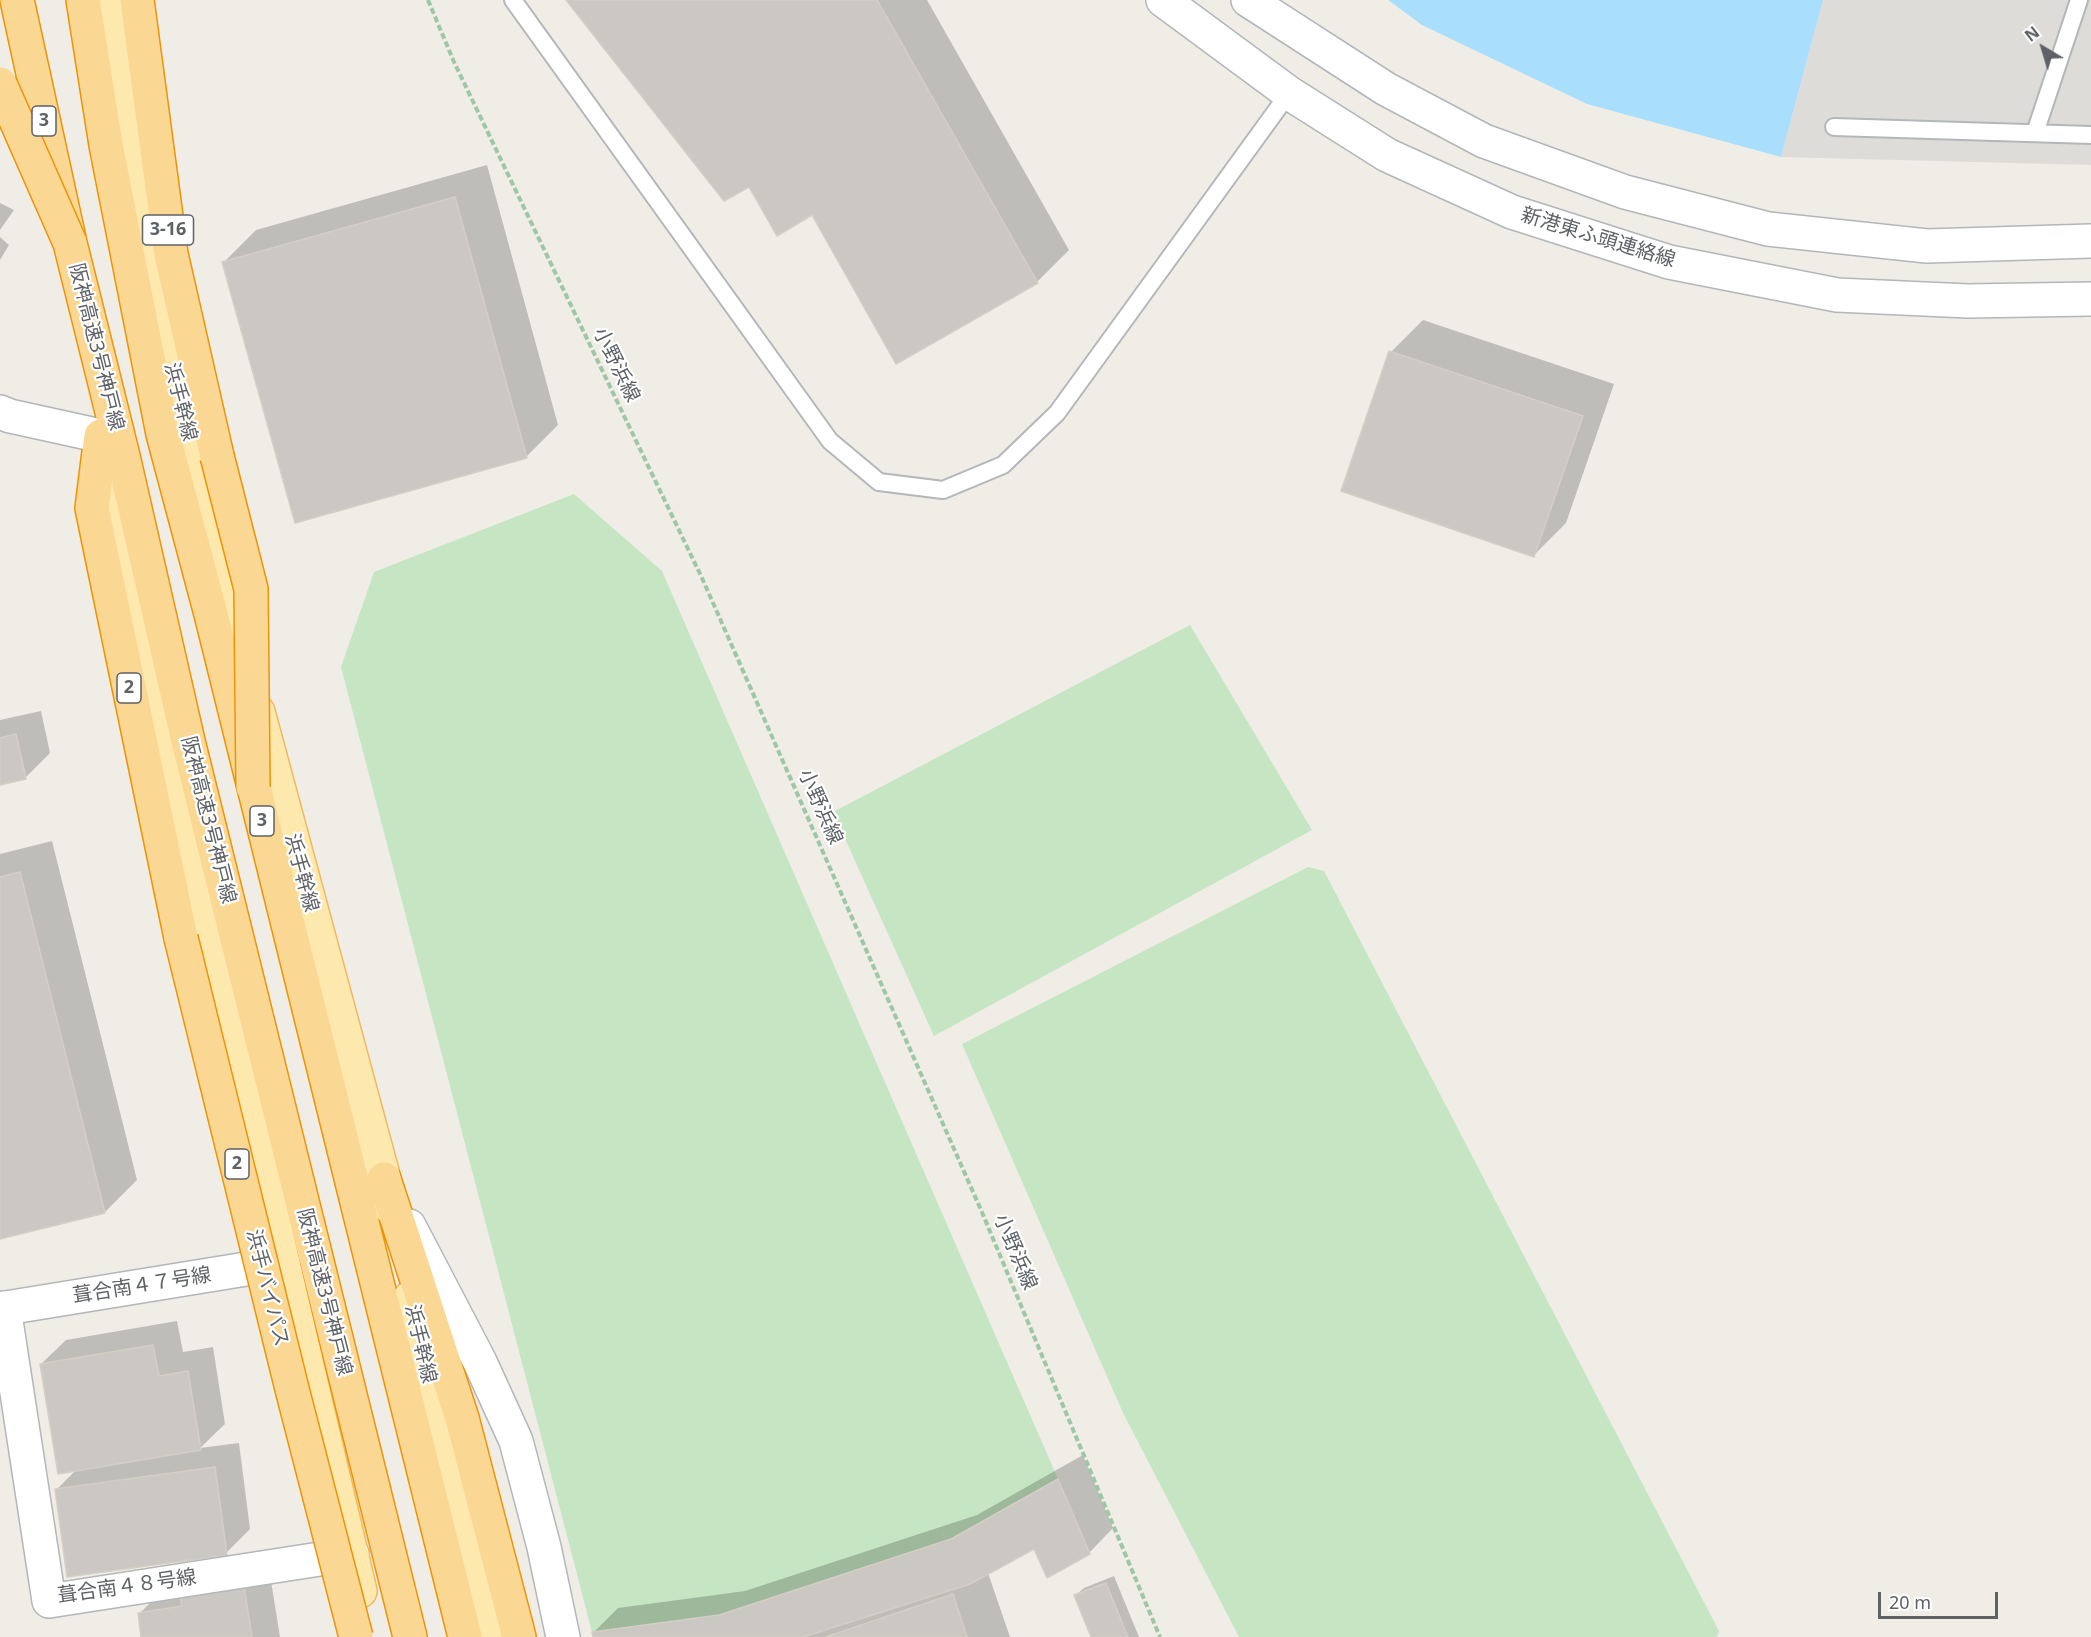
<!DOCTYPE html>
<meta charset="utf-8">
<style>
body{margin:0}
#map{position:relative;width:2091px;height:1637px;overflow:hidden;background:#efede6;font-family:"Noto Sans",sans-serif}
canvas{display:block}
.north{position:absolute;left:2013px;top:18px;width:60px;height:60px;-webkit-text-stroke:4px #fff;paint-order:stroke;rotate:322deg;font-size:16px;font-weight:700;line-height:24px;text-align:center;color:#5e6266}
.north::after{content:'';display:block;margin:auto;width:21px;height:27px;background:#5e6266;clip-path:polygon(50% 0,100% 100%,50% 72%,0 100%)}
.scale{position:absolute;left:1878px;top:1592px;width:120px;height:27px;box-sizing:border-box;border:3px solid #5e6266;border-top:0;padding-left:8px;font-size:18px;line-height:21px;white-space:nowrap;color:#5e6266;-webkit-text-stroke:4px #fff;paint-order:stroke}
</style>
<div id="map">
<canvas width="2091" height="1637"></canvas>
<div class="north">N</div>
<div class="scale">20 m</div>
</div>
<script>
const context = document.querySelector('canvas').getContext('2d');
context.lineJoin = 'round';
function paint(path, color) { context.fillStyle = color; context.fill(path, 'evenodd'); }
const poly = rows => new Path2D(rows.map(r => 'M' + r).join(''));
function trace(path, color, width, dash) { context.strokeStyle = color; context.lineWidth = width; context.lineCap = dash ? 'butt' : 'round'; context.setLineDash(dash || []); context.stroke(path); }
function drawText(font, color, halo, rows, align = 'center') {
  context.font = font + ' "Noto Sans","Noto Sans JP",sans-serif'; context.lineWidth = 4.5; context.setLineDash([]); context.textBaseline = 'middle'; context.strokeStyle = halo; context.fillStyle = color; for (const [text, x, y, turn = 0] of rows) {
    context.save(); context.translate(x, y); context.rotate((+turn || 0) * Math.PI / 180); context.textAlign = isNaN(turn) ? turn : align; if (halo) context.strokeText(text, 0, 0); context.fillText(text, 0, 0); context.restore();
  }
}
const industrial = poly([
 [1823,0,2091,0,2091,165,1781,157]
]);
const green = poly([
 [574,494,662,571,1058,1479,951,1539,719,1615,592,1632,341,667,374,572],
 [1190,625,1312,830,934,1036,833,812],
 [1308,867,1324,871,1719,1631,1717,1637,1239,1637,1123,1413,962,1044]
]);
const water = poly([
 [1388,0,1823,0,1781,157,1587,104,1422,25]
]);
const shadow = poly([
 [567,0,927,0,1069,250,1037,282,813,213,750,185],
 [487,165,558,425,526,457,224,262,256,230],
 [0,203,14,210,0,230],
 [0,237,9,245,0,260],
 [1423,320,1614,384,1566,523,1534,555,1391,352],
 [41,711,50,753,26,777,0,783,0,720],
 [52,841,137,1180,105,1212,0,1238,0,854],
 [177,1321,183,1352,213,1347,225,1424,200,1448,239,1443,250,1529,226,1553,57,1489,77,1469,41,1364,66,1340],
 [1083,1455,1113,1528,1089,1553,1035,1547,988,1573,1010,1637,595,1637,593,1633,618,1608,745,1591,977,1515],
 [268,1562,280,1637,143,1637,139,1614,164,1589],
 [1114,1576,1139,1637,1093,1637,1076,1595,1084,1588]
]);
const building = poly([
 [566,0,877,0,1038,283,896,364,812,215,777,236,749,187,724,201,566,0],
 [455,197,527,458,295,523,222,262,455,197],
 [1389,351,1583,416,1534,557,1341,491,1389,351],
 [16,734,26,779,0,785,0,738,16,734],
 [20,872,105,1213,0,1239,0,877,20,872],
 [153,1345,159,1376,188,1371,201,1450,58,1474,40,1364,153,1345],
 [215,1467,227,1555,67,1577,55,1489,215,1467],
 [1058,1479,1090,1554,1047,1578,1034,1549,970,1584,803,1637,593,1637,592,1632,719,1615,951,1539,1058,1479],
 [1106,1583,1128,1637,1091,1637,1074,1595,1106,1583],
 [244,1586,252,1637,141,1637,138,1613,182,1606,180,1596,244,1586],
 [953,1594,967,1637,826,1637,953,1594]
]);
const path = poly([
 [428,0,454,62,702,578,981,1210,1160,1637]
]);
const lane = poly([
 [513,0,830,441,879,482,943,490,1003,465,1057,413,1289,93],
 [1834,127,2091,135],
 [2035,133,2079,0]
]);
const street = poly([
 [409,1226,480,1362,516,1441,544,1547,563,1637],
 [4,1308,49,1601,352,1554]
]);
const secondary = poly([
 [1163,0,1289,93,1387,155,1512,212,1669,262,1837,295,1968,301,2091,299],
 [1248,0,1386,89,1484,141,1625,192,1768,229,1927,246,2091,241],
 [0,412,10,416,101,436],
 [0,1309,283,1263]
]);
const primary = poly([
 [112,0,145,266,246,662],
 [102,439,283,1263,360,1591],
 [258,712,384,1179,390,1207],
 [410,1298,489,1637]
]);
const highway = poly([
 [17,0,70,243,123,456,188,741,410,1637],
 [83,0,106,145,163,434,211,614,465,1637],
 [137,0,171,254,217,456],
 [101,436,92,508,181,938],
 [384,1179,462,1418,519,1637]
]);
const highwayBridge = poly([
 [0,84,70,243],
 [217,456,251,589,253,787],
 [181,938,292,1389,356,1637]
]);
const shields = [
 [44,121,24],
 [168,230,51],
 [129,688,24],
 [262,821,24],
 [237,1164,24]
];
const shieldNames = [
 ["3",44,121],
 ["3-16",168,230],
 ["2",129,688],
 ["3",262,821],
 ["2",237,1164]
];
const streetNames = [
 ["新港東ふ頭連絡線",1598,238,17],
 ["阪神高速3号神戸線",96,347,76],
 ["小野浜線",616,365,64],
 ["浜手幹線",180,402,76],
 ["小野浜線",820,807,66],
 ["阪神高速3号神戸線",208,820,76],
 ["浜手幹線",301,873,75],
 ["小野浜線",1015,1252,67],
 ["葺合南４７号線",142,1286,-9],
 ["浜手バイパス",267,1288,76],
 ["阪神高速3号神戸線",324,1292,76],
 ["浜手幹線",420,1344,77],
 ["葺合南４８号線",127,1587,-8]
];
paint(industrial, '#dedcd8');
paint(green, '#c6e6c3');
paint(water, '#a9dffd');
paint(shadow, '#0003');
paint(building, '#cbc7c3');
trace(building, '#d4cec4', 1.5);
trace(lane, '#b3b7ba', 20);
trace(street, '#b3b7ba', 36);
trace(secondary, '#b2b6ba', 36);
trace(primary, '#eeba61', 36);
trace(highway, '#ef9306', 36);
trace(path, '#9dc7a6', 4, [6, 3]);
trace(lane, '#fff', 16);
trace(street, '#fff', 33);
trace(secondary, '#fff', 33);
trace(primary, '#fde9ae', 33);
trace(highway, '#fad792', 33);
trace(highwayBridge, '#ef9306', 36, []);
trace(highwayBridge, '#fad792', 33);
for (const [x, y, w] of shields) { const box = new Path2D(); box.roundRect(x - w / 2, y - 15, w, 30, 4.5); context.fillStyle = '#fff'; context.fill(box); trace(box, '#5e6266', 1.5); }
drawText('bold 18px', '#5e6266', null, shieldNames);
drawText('20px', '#5e6266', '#fff', streetNames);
</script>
